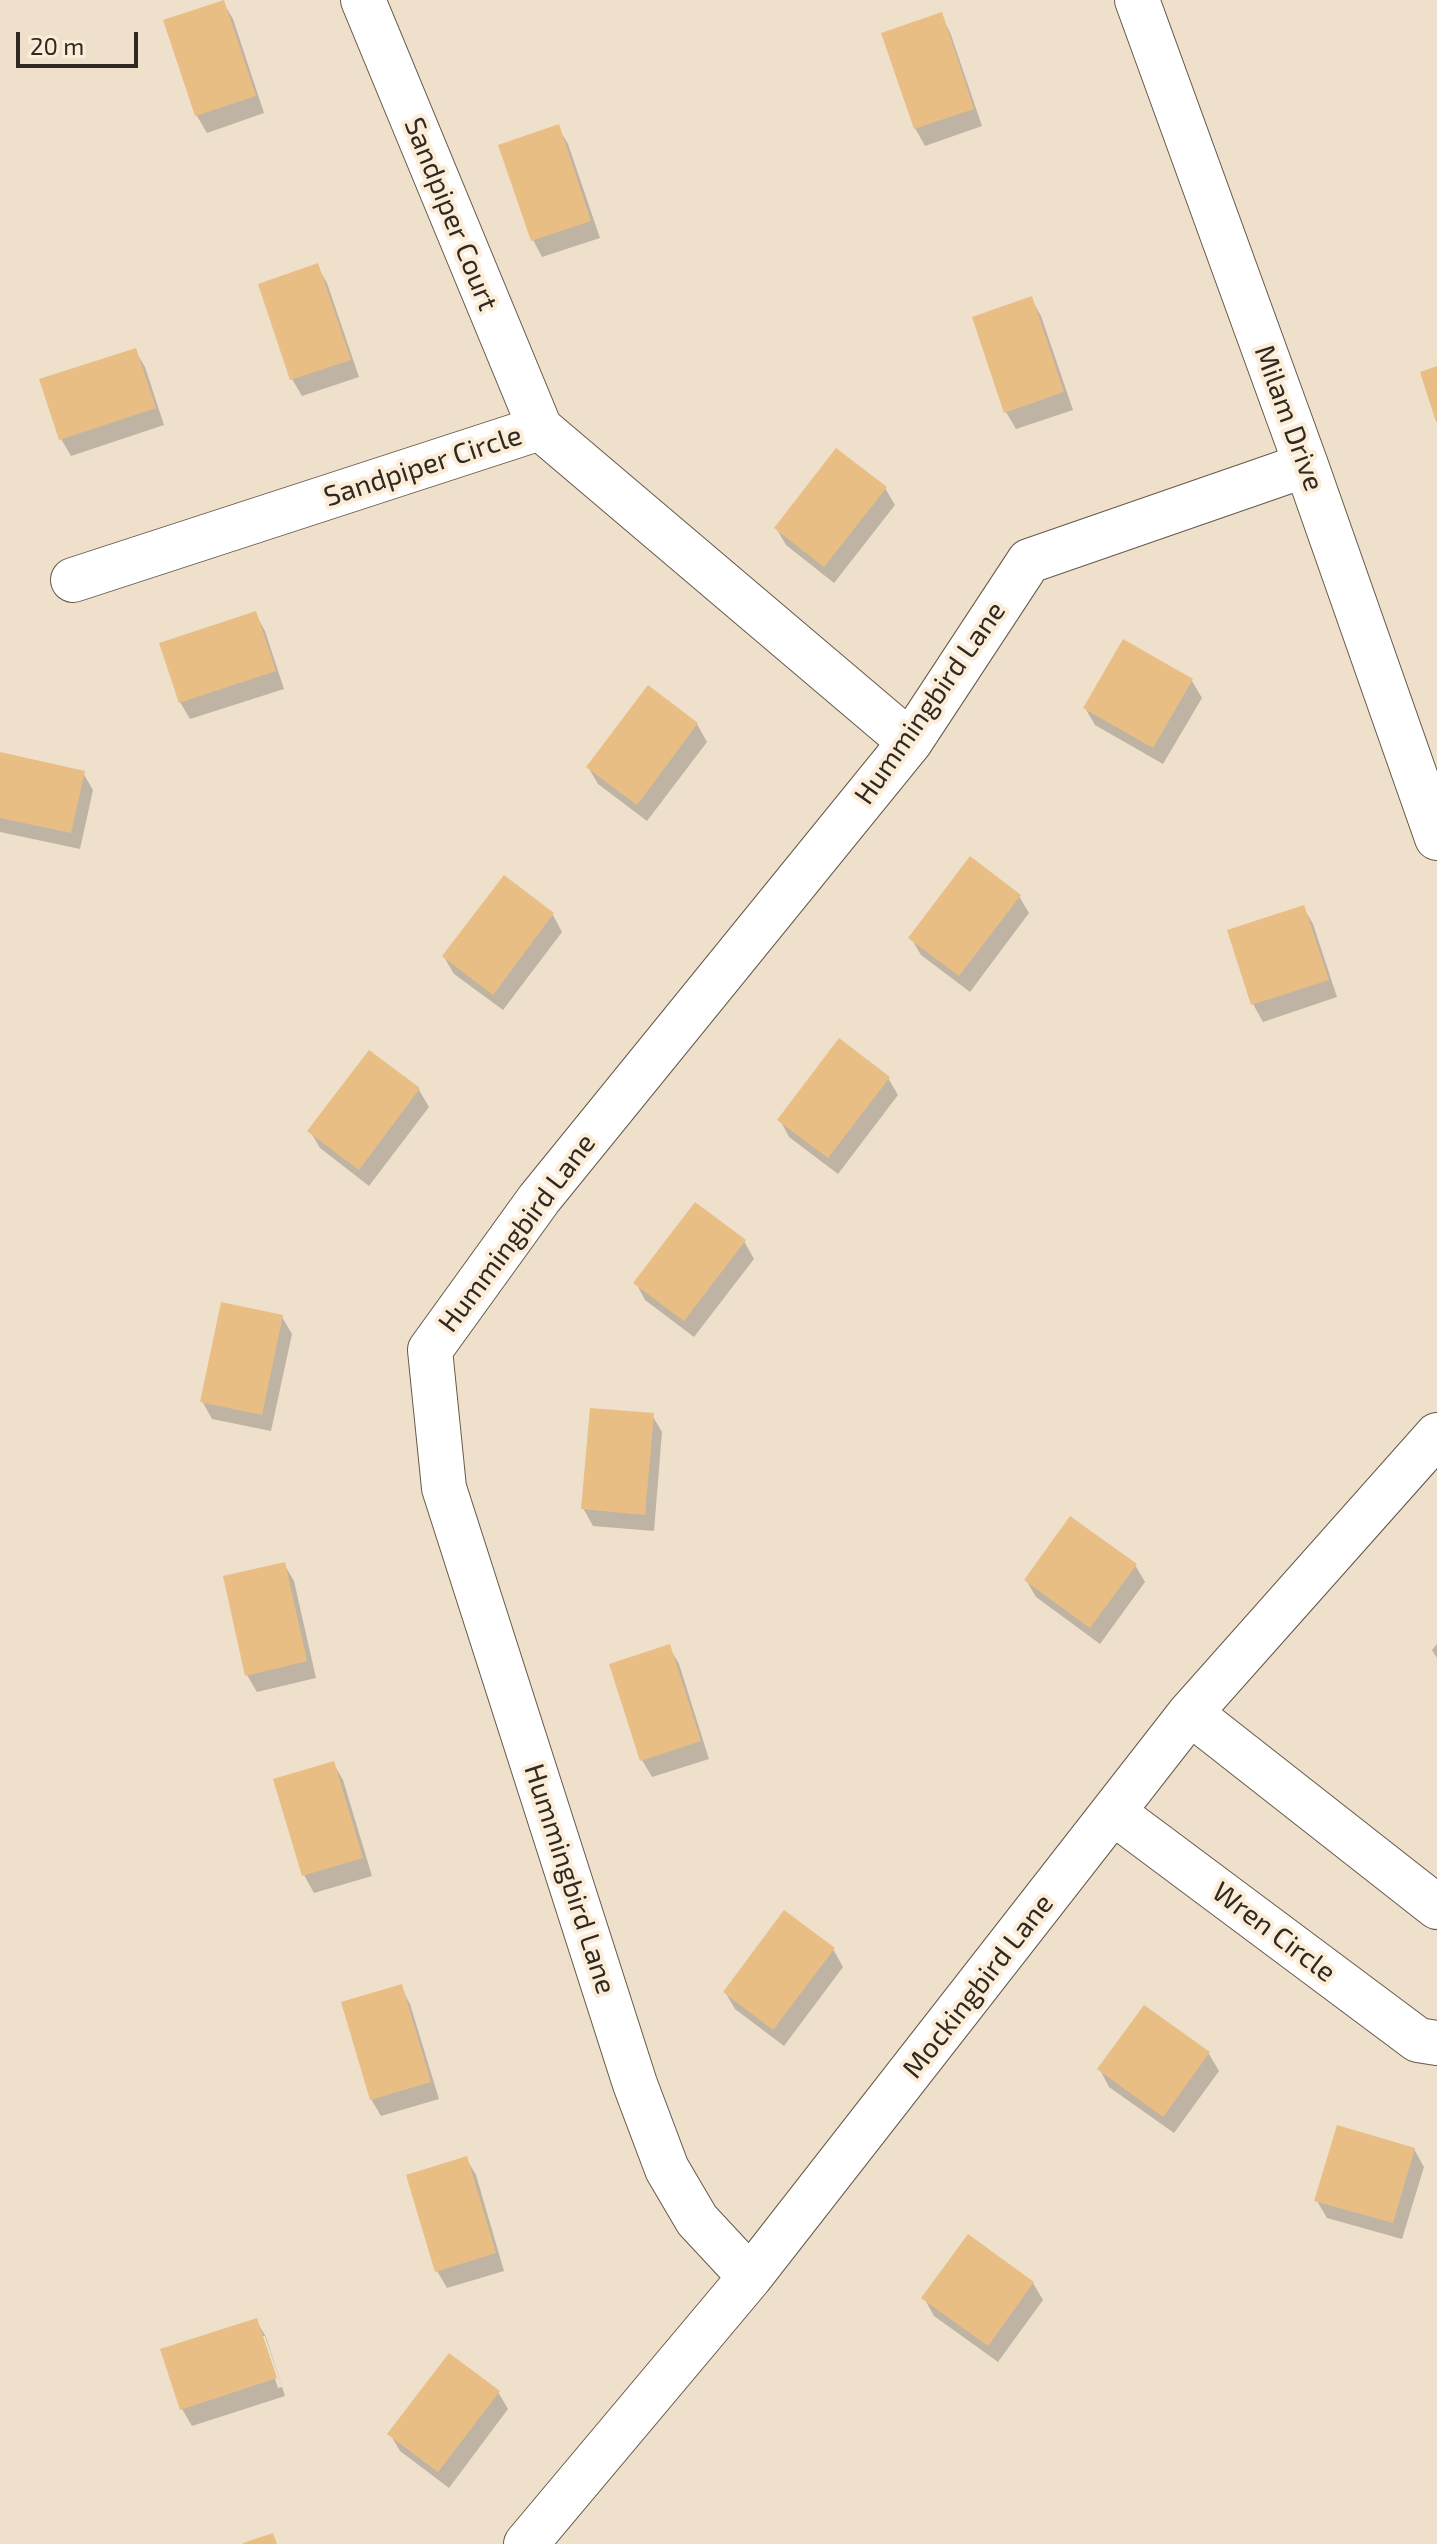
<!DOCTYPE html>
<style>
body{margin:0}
#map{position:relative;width:1437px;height:2544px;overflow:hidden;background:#efe0cc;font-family:"Exo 2",sans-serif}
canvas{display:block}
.scale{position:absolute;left:16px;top:32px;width:122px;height:36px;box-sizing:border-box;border:4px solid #2f2922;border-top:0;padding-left:10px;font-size:24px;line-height:28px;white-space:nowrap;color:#2f2922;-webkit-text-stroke:6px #fcedd9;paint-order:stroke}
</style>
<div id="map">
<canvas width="1437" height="2544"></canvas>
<div class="scale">20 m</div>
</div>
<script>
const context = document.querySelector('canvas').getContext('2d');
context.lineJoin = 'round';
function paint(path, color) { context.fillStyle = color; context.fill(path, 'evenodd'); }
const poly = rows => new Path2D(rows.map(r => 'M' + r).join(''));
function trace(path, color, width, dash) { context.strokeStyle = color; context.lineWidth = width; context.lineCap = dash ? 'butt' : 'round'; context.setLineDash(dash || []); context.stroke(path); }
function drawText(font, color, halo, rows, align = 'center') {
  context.font = font + ' "Exo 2",sans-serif'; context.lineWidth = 8; context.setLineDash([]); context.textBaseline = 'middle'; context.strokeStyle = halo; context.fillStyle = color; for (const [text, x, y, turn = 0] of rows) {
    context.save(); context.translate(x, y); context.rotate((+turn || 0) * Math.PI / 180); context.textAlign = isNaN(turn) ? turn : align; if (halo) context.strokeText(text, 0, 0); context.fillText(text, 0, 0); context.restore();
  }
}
const shadow = poly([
 [223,2,233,19,264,113,207,133,197,116,166,21],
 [941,15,950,32,982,126,925,146,915,128],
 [558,127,568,144,600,238,542,257,533,240],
 [317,266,327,283,359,377,302,396,292,379],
 [1031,298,1041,316,1073,410,1016,429,1006,412],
 [135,350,145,367,164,425,71,456,61,439],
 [885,488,895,505,834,583,786,545,776,528],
 [255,613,265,631,284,689,190,719,180,702],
 [1192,681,1202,698,1163,764,1095,725,1085,708],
 [697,724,707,742,647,821,598,784,588,767],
 [0,754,83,773,93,790,80,849,0,832],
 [1019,896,1029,913,970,992,921,955,911,938],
 [1303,907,1313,924,1337,997,1263,1022,1253,1004,1230,931],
 [553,915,562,932,503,1010,454,974,444,957],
 [370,1052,419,1090,429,1107,369,1186,320,1148,310,1131],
 [888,1078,898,1095,838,1174,789,1137,780,1120],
 [744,1241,754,1259,694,1337,645,1300,636,1283],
 [282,1317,292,1334,271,1431,212,1419,202,1401],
 [652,1415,662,1432,654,1531,593,1526,583,1508],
 [284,1564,294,1581,316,1678,257,1692,247,1675],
 [1135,1565,1145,1582,1100,1644,1036,1597,1026,1580],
 [1437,1644,1437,1658,1432,1650],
 [669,1647,679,1664,709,1759,652,1777,642,1760],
 [333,1763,343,1780,372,1876,314,1893,304,1875],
 [833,1949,843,1967,784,2046,735,2009,725,1992],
 [401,1987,410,2004,439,2099,381,2116,371,2099],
 [1209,2054,1219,2071,1174,2133,1109,2087,1100,2070],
 [1414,2149,1424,2167,1402,2239,1327,2218,1317,2201],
 [466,2158,476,2175,504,2271,447,2288,437,2271],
 [1033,2283,1043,2300,998,2362,934,2316,924,2298],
 [256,2320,266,2337,285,2396,192,2426,182,2409],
 [261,2336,265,2336,282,2387,278,2388],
 [498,2392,508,2409,449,2488,400,2451,390,2434]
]);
const building = poly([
 [224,0,256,96,195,116,163,20],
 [942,12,974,109,914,129,881,33],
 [559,124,591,221,531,241,498,145],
 [318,263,351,360,290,380,258,284],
 [1032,296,1064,392,1004,413,972,317],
 [136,348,156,408,59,440,39,379],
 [1437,366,1437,422,1436,422,1420,372],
 [836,448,887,487,824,567,774,528],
 [256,611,276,671,179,703,159,643],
 [1123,639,1193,679,1153,748,1083,708],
 [648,685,698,723,637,805,586,767],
 [0,752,85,771,71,833,0,818],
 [970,856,1021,895,959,976,908,938],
 [504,875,554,913,493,995,442,956],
 [1304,905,1329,980,1251,1005,1227,930],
 [839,1038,890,1077,828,1158,777,1120],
 [369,1050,420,1088,359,1170,307,1131],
 [695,1202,746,1240,684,1321,633,1283],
 [221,1302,283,1315,262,1415,200,1402],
 [590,1408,654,1413,645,1515,581,1509],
 [1070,1516,1137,1564,1090,1628,1024,1580],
 [285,1562,307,1661,245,1676,223,1576],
 [670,1644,701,1741,640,1761,609,1664],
 [334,1761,363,1858,302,1876,273,1779],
 [784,1910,835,1948,773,2030,723,1992],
 [402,1984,431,2082,370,2100,341,2002],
 [1144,2005,1210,2052,1163,2117,1097,2069],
 [1337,2125,1415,2148,1393,2223,1314,2201],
 [467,2156,496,2253,435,2272,406,2175],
 [968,2234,1034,2282,988,2346,921,2298],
 [257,2318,277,2378,180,2410,160,2349],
 [449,2353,500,2391,438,2472,387,2434],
 [273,2533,277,2544,243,2544,243,2543]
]);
const minor = poly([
 [363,0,540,428],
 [1137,0,1306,465,1437,838],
 [73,580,540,428,910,742],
 [1190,1713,1437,1907],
 [1114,1813,1418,2040,1437,2043],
 [750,2277,697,2220,667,2169,635,2084,444,1488,430,1350,539,1199,910,742,1029,561,1306,465],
 [526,2544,750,2277,1190,1713,1437,1435]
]);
const streetNames = [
 ["Sandpiper Court",451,214,68],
 ["Milam Drive",1289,418,70],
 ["Sandpiper Circle",423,466,-18],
 ["Hummingbird Lane",930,703,-55],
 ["Hummingbird Lane",517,1233,-53],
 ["Hummingbird Lane",570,1879,72],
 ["Wren Circle",1274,1932,37],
 ["Mockingbird Lane",978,1986,-52]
];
paint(shadow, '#0003');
paint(building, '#e9be85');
trace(minor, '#665948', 46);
trace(minor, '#fff', 44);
drawText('28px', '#2f2922', '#fcedd9', streetNames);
</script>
